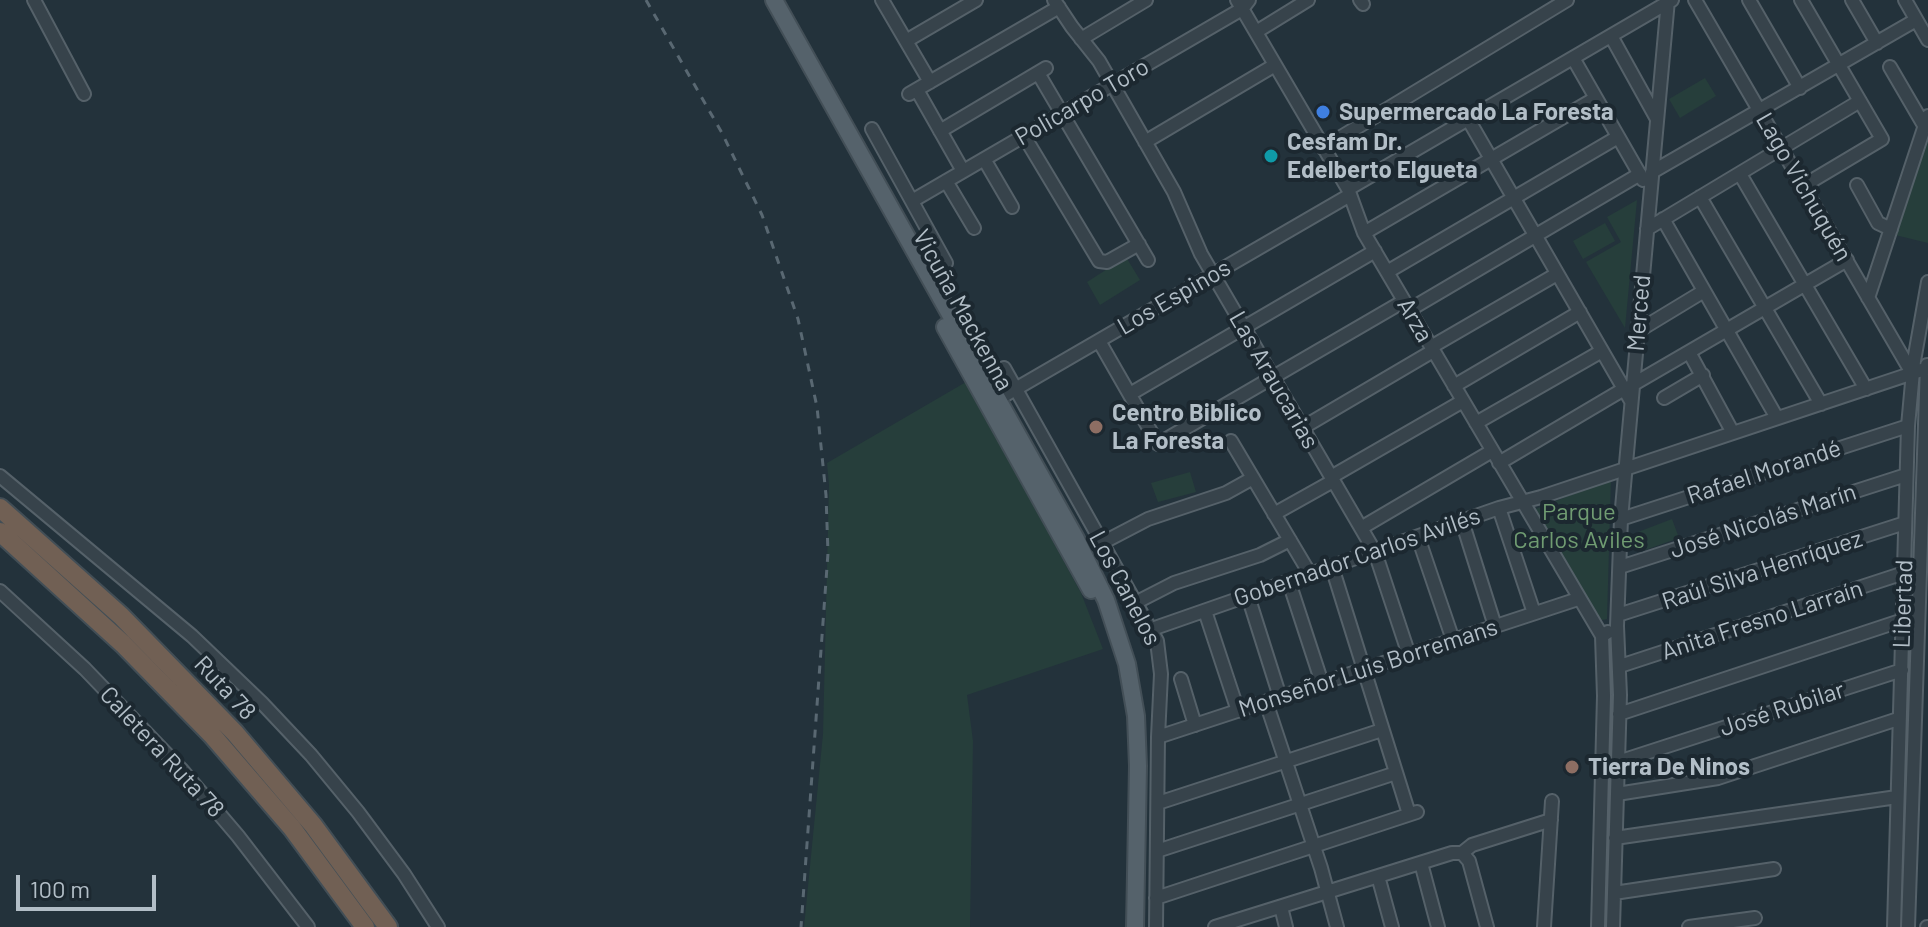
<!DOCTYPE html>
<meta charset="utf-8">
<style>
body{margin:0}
#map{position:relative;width:1928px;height:927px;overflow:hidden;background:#23323b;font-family:Barlow,sans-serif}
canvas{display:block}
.scale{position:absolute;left:16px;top:875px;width:140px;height:36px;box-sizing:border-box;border:4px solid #b2bec7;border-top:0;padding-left:10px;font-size:24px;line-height:28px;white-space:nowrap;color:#b2bec7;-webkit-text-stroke:6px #1c2830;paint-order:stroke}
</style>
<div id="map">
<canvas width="1928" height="927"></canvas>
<div class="scale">100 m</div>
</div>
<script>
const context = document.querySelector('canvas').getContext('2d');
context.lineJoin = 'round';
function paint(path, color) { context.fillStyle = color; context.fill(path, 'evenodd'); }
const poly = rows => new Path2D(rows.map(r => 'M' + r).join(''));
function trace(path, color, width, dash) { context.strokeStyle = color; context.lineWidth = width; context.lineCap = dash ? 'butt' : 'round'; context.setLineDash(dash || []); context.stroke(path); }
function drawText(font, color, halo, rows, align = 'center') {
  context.font = font + ' Barlow,sans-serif'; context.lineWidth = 8; context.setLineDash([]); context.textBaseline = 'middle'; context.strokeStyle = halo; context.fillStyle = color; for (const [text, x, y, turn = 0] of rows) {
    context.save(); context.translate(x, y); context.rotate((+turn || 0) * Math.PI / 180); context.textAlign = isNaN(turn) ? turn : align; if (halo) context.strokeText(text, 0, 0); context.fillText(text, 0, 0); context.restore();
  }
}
const green = poly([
 [1705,78,1716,96,1680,118,1669,99],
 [1928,130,1928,243,1895,235],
 [1637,200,1625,328,1586,262,1621,242,1607,217],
 [1605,223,1615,241,1583,259,1573,241],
 [1126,257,1140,280,1100,305,1087,282],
 [966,382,1081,593,1103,649,967,695,973,741,970,927,804,927,823,734,829,485,827,463],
 [1190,472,1196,492,1158,502,1151,483],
 [1611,479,1607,619,1597,621,1533,510],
 [1672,519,1679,538,1645,550,1638,532]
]);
const minor = poly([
 [34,0,84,94],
 [882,0,930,82],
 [1054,0,1072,27,1099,61,1174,192,1201,254,1375,552,1409,655],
 [1237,0,1348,189,1364,233,1602,636],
 [1360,0,1363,4],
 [1695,0,1912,373],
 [1749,0,1800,88],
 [1801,0,1882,139,1803,186],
 [1852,0,1877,43],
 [1905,0,1928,40],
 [1256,32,1308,0],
 [1611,36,1657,119],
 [1081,39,1146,0],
 [906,41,976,0],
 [1573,58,1643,180],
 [1890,67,1925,127],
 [1038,73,1148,260],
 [917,90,963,171],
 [909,94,1059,7],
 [1468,119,1631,401],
 [872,129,946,263],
 [940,131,1046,68],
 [1024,136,1099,261,1107,262,1139,244],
 [1145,142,1275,65],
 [1323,148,1567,0],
 [984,159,1012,207],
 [1652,172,1916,20],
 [1740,174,1866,389],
 [946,181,974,228],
 [1857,185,1878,223,1891,229],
 [1348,189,1672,0],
 [1700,197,1821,404],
 [912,201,1242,9,1249,0],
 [1663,219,1777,418],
 [1647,229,1860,101],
 [1364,233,1596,98],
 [1387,272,1618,137],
 [1868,298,1928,116],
 [1409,310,1640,174],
 [1638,331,1704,291],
 [1099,341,1158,444,1404,301],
 [1431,347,1557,274],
 [1689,352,1733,433],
 [1004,368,1157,641,1161,674,1158,737,1156,927],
 [1632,385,1847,260],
 [1454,386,1580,312],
 [1130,394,1375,251],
 [1664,398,1703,375],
 [993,402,1350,195],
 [1476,423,1602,351],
 [1302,428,1433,351],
 [1231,441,1310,574],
 [1499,463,1624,389],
 [0,476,192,636,262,703,311,755,358,812,404,874,438,927],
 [1331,477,1463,401],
 [1499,508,1534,613],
 [1274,514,1333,481],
 [1621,519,1908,426],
 [1462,521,1495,626],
 [1361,528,1492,451],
 [1418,537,1453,640],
 [1102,543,1148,519,1226,493,1253,478],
 [1332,567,1409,814],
 [1620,567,1906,475],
 [1289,582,1322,683],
 [0,591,85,669,181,769,238,836,308,927],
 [1248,596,1280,697],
 [1137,602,1174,583,1260,555,1290,540],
 [1205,611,1238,711],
 [1618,615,1905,523],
 [1152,629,1499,508,1541,497,1928,368],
 [1620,666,1904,573],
 [1181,679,1195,725],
 [1266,702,1321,868,1337,927],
 [1619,714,1903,620],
 [1158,737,1578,599],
 [1618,762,1902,670],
 [1617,794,1718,778,1898,719],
 [1158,803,1382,730],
 [1615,838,1897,797],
 [1157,851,1396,773],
 [1462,853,1472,845,1551,820],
 [1462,853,1469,861,1487,927],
 [1421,863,1438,927],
 [1378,876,1392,927],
 [1614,893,1774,869],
 [1156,898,1417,812],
 [1281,907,1286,927],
 [1215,927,1452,853,1462,853],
 [1544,927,1552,801],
 [1598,927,1604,696,1602,636,1608,632],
 [1613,927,1620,695,1617,626,1621,519,1668,0],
 [1689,927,1755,918],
 [1894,927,1908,426,1914,361,1928,282],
 [1908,927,1927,365],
 [1927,927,1928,927]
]);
const major = poly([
 [774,0,1076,539,1106,600,1127,664,1136,716,1138,766,1135,927],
 [945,327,1091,590]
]);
const highway = poly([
 [0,508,121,616,235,733,313,825,388,927],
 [0,532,123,644,212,735,292,828,365,927]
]);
const rail = poly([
 [646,0,722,133,762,215,798,319,817,407,826,495,828,553,801,927]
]);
const markers = [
 [1323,112,8,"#3f7fe0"],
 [1271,156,8,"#0f9aa8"],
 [1096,427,8,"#8d6e63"],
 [1572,767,8,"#8d6e63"]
];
const streetNames = [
 ["Policarpo Toro",1082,102,-30],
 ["Lago Vichuquén",1804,187,60],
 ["Los Espinos",1174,297,-30],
 ["Vicuña Mackenna",963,310,61],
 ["Merced",1639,313,-85],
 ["Arza",1415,320,60],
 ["Las Araucarias",1274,380,60],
 ["Rafael Morandé",1764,472,-18],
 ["José Nicolás Marín",1763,521,-18],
 ["Gobernador Carlos Avilés",1357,557,-19],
 ["Raúl Silva Henríquez",1762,570,-18],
 ["Los Canelos",1125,588,62],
 ["Libertad",1903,604,-88],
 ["Anita Fresno Larraín",1762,620,-18],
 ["Monseñor Luis Borremans",1368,668,-18],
 ["Ruta 78",225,688,47],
 ["José Rubilar",1782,709,-18],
 ["Caletera Ruta 78",162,752,47]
];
const poiNames = [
 ["Supermercado La Foresta",1339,112],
 ["Cesfam Dr.",1287,142],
 ["Edelberto Elgueta",1287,170],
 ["Centro Biblico",1112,413],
 ["La Foresta",1112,441],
 ["Tierra De Ninos",1588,767]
];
const parkNames = [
 ["Parque",1579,512],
 ["Carlos Aviles",1579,540]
];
paint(green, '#263e3b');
trace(minor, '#556169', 16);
trace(major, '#434f57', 20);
trace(highway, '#424e56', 22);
trace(minor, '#37434b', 12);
trace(major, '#55626b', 16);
trace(highway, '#716054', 18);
trace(rail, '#596872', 3, [8, 8]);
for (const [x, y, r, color] of markers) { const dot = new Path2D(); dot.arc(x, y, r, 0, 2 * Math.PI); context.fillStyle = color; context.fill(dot); trace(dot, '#1c2830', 3); }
drawText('24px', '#b2bec7', '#1c2830', streetNames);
drawText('bold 24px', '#b2bec7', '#1c2830', poiNames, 'left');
drawText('24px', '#709c72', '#1c2830', parkNames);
</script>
